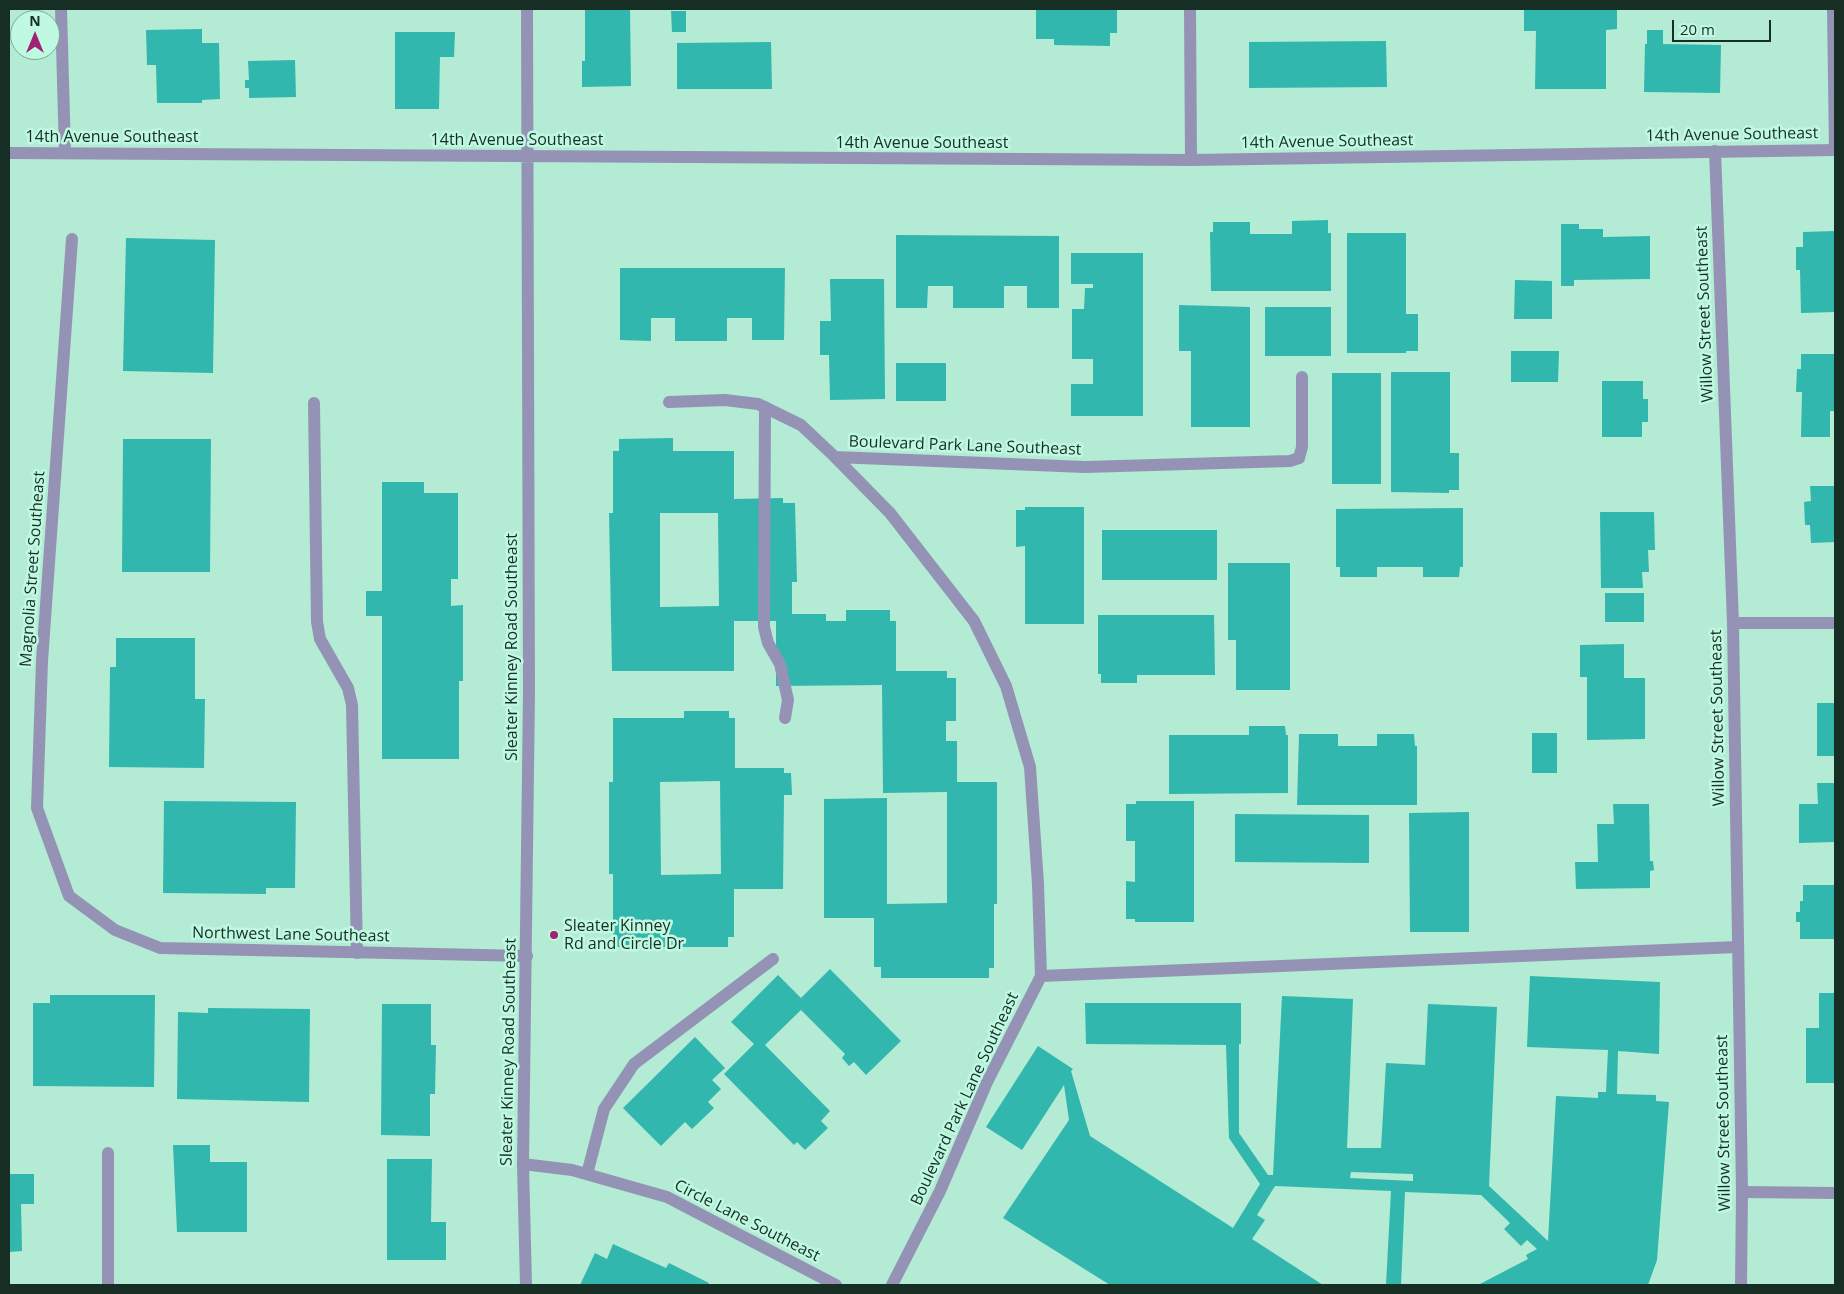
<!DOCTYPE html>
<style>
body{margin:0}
#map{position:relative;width:1844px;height:1294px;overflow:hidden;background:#b3ebd4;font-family:"Open Sans",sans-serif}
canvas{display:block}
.frame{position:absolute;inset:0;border:10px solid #172e25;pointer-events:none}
.north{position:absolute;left:10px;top:10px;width:50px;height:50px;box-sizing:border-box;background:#c0f9e1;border:1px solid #7ca896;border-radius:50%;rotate:0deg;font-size:14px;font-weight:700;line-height:20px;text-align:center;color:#172e25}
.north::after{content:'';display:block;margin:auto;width:18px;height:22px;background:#a22172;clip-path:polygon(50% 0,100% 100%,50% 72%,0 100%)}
.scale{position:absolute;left:1672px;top:20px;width:99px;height:22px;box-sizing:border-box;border:2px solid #172e25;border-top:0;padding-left:6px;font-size:15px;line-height:18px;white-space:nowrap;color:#172e25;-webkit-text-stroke:4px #c0f9e1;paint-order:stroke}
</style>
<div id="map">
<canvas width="1844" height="1294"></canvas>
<div class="frame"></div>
<div class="north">N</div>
<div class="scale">20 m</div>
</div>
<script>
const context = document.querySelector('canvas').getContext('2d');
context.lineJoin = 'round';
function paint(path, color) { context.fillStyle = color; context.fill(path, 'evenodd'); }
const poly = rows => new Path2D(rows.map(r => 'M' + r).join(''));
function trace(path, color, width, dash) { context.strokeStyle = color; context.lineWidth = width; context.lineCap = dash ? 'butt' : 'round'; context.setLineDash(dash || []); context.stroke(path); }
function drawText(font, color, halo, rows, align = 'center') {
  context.font = font + ' "Open Sans",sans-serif'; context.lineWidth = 5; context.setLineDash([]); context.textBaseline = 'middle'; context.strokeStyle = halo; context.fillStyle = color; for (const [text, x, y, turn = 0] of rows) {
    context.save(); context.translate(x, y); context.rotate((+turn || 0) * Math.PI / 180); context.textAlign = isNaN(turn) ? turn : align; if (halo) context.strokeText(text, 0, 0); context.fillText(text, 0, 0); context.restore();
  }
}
const building = poly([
 [585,9,630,9,631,86,582,87,582,61,585,61],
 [1036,9,1117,9,1117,33,1110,33,1110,46,1054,45,1054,39,1036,39],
 [1524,9,1617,9,1617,29,1606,30,1606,89,1535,89,1536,31,1524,31],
 [671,11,686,11,686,32,672,32],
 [202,29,202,43,219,43,220,99,202,100,202,103,157,103,156,65,147,65,146,30],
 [1647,30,1663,30,1663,44,1721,45,1720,93,1644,92,1645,44,1647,44],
 [395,32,455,32,454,57,440,57,439,109,395,109],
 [1386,41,1387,87,1249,88,1249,42],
 [771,42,772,89,677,89,677,43],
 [295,60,296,97,249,98,249,88,245,88,245,80,249,80,248,61],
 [1328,220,1328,233,1331,233,1331,291,1211,291,1210,232,1213,232,1213,222,1250,222,1250,234,1292,234,1292,221],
 [1561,224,1579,224,1579,229,1603,229,1603,237,1650,236,1650,279,1574,280,1574,286,1561,286],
 [1835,231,1835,312,1801,313,1800,270,1796,270,1796,247,1803,247,1803,232],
 [1347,233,1406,233,1406,314,1418,314,1418,351,1406,351,1406,353,1347,353],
 [896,235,1059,236,1059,308,1027,308,1027,286,1004,286,1004,308,953,308,953,286,928,286,927,308,896,308],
 [126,238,215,240,213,373,123,371],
 [1071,253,1143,253,1143,416,1071,416,1071,384,1093,384,1093,359,1072,359,1072,309,1084,309,1085,288,1093,288,1093,284,1071,284],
 [620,268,785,268,784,340,752,340,752,318,727,318,727,341,675,341,675,318,651,318,651,341,620,340],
 [830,279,884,279,885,399,830,400,829,355,820,355,820,321,831,321],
 [1515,280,1552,281,1552,319,1514,319],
 [1179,305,1250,307,1250,427,1191,427,1191,351,1179,351],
 [1265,307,1331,307,1331,356,1265,356],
 [1511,351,1559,351,1558,382,1511,382],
 [1801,354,1835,354,1835,411,1830,411,1830,437,1801,437,1802,392,1796,392,1797,369,1801,369],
 [896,363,946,363,946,401,896,401],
 [1391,372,1450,372,1450,453,1459,453,1459,490,1449,490,1449,493,1391,492],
 [1332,373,1381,373,1381,484,1332,484],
 [1602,381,1643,381,1643,399,1648,399,1648,422,1642,422,1642,437,1602,437],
 [673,438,673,451,734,451,734,499,783,498,783,503,795,503,797,582,792,582,792,614,826,614,826,621,846,621,846,610,890,610,890,621,896,621,896,671,947,671,947,678,956,678,956,721,946,721,946,741,957,741,957,782,997,782,997,904,994,904,994,968,989,968,989,978,881,978,881,967,874,967,874,918,824,918,824,799,887,798,887,904,947,903,947,792,883,793,882,685,776,686,776,621,734,621,734,671,612,671,609,513,613,513,613,451,619,451,619,439],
 [660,513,718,513,719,606,660,607],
 [123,439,211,439,210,572,122,572],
 [382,482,424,482,424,493,458,493,458,579,451,579,451,606,463,605,463,681,459,681,459,759,382,759,382,616,366,616,366,591,382,591],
 [1810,486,1835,486,1835,542,1811,543,1810,525,1805,525,1804,502,1811,501],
 [1025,507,1084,507,1084,624,1025,624,1025,546,1016,547,1016,510,1025,510],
 [1463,508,1463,567,1460,567,1459,577,1423,577,1423,567,1377,567,1377,577,1340,577,1340,567,1336,567,1336,509],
 [1600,512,1654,512,1655,550,1648,550,1649,572,1642,572,1643,588,1601,588],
 [1102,530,1217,530,1217,580,1102,580],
 [1228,563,1290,563,1290,690,1236,690,1236,640,1228,640],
 [1605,593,1644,593,1644,622,1605,622],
 [1098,615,1214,615,1215,675,1137,675,1137,683,1101,683,1101,674,1098,674],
 [116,638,195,638,195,699,205,699,204,768,109,767,110,667,116,667],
 [1624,644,1624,678,1645,678,1645,739,1587,740,1587,677,1580,677,1580,645],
 [1817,703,1835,703,1835,756,1817,756],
 [684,711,729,711,729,718,735,718,735,768,784,768,784,773,791,773,792,795,784,795,783,889,734,889,734,937,728,937,728,947,613,947,613,874,609,874,609,782,613,782,613,718,684,718],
 [720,781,721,874,661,875,660,782],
 [1249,726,1285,726,1286,735,1288,735,1288,793,1169,794,1169,735,1249,735],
 [1532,733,1557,733,1557,773,1532,773],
 [1299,734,1338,734,1338,746,1377,746,1377,734,1414,734,1415,746,1417,746,1417,805,1297,805],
 [1817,783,1835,783,1835,842,1799,843,1799,804,1818,804],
 [164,801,296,802,295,888,266,888,266,894,163,893],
 [1136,801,1194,801,1194,922,1135,922,1135,919,1126,919,1126,881,1135,882,1135,841,1126,841,1126,804,1136,804],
 [1613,804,1649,804,1650,861,1653,861,1654,870,1650,871,1650,888,1576,889,1575,862,1598,862,1597,824,1614,824],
 [1469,812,1469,932,1410,932,1409,813],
 [1235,814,1369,815,1369,863,1235,862],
 [1803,885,1835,885,1835,939,1800,939,1800,922,1796,922,1796,912,1800,912,1800,901,1803,901],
 [830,969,901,1041,866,1075,854,1062,849,1066,842,1058,845,1054,801,1010,765,1045,830,1111,821,1121,828,1128,805,1150,797,1142,794,1145,724,1074,754,1044,731,1022,778,975,801,998],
 [1530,976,1660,982,1659,1054,1618,1051,1617,1094,1656,1095,1656,1101,1669,1102,1657,1260,1648,1285,1478,1285,1528,1259,1526,1255,1537,1249,1527,1240,1521,1246,1504,1229,1510,1223,1481,1195,1405,1192,1401,1285,1386,1285,1391,1191,1275,1186,1257,1215,1265,1220,1252,1239,1323,1285,1110,1285,1003,1218,1069,1120,1064,1085,1022,1150,986,1127,1038,1046,1073,1069,1071,1071,1090,1136,1233,1228,1260,1184,1229,1138,1226,1045,1086,1044,1085,1003,1241,1003,1241,1044,1239,1044,1239,1133,1268,1175,1273,1175,1282,996,1353,999,1347,1148,1381,1148,1386,1063,1425,1065,1428,1004,1497,1007,1489,1186,1548,1241,1556,1096,1598,1098,1598,1092,1606,1092,1608,1050,1527,1047],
 [1351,1172,1413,1174,1413,1181,1350,1178],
 [1819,993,1835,993,1835,1083,1806,1083,1806,1028,1819,1028],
 [50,995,155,995,154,1087,33,1086,33,1003,50,1003],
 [382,1004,431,1004,431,1045,436,1045,435,1094,430,1094,430,1136,381,1135],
 [208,1008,310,1009,309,1102,177,1099,178,1012,208,1013],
 [695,1037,725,1068,712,1080,721,1089,708,1102,714,1108,692,1129,685,1122,661,1146,623,1108],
 [173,1145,210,1145,210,1162,247,1162,247,1232,177,1232],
 [387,1159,432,1159,431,1222,446,1222,446,1260,387,1260],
 [9,1174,34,1174,34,1204,21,1204,22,1251,9,1252],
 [613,1244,666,1268,669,1263,709,1283,708,1285,580,1285,595,1253,607,1259]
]);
const service = poly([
 [314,403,317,622,320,639,348,688,352,705,357,953],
 [765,407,764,627,768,643,780,664,788,700,785,718],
 [1299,458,1302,447,1302,377],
 [1041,976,1737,947],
 [1742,1192,1835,1193]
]);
const minor = poly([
 [61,9,65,153],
 [1190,9,1191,160],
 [1833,9,1835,150],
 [1715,151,1733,623,1742,1192,1741,1285],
 [72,239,42,661,37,808,69,896,115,930,160,948,527,956],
 [669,402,725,400,758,404,801,425,835,457,890,513,974,621,1006,686,1030,767,1038,884,1041,976,987,1082,940,1191,892,1285],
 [835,457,1085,467,1290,461,1299,458],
 [1733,623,1835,623],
 [108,1153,108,1285],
 [523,1164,572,1170,667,1197,836,1285],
 [587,1174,604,1109,634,1064,773,959]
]);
const tertiary = poly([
 [9,153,1191,160,1835,150],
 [526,1285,523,1164,529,692,527,9]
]);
const markers = [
 [554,935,5,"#a22172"]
];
const streetNames = [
 ["14th Avenue Southeast",1732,135,-1],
 ["14th Avenue Southeast",112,137],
 ["14th Avenue Southeast",517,140],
 ["14th Avenue Southeast",1327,142,-1],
 ["14th Avenue Southeast",922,143],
 ["Willow Street Southeast",1705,314,-92],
 ["Boulevard Park Lane Southeast",965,446,2],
 ["Magnolia Street Southeast",33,569,-86],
 ["Sleater Kinney Road Southeast",512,647,-90],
 ["Willow Street Southeast",1718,718,-91],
 ["Northwest Lane Southeast",291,935,1],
 ["Sleater Kinney Road Southeast",509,1052,-89],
 ["Boulevard Park Lane Southeast",965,1099,-65],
 ["Willow Street Southeast",1724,1123,-91],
 ["Circle Lane Southeast",747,1221,27]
];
const poiNames = [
 ["Sleater Kinney",564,926],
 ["Rd and Circle Dr",564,944]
];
paint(building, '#31b7ad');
trace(service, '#9593b5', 12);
trace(minor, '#9593b5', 12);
trace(tertiary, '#9593b5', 12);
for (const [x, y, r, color] of markers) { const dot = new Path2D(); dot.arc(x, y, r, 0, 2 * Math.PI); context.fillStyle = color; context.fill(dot); trace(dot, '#c0f9e1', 2); }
drawText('16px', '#172e25', '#c0f9e1', streetNames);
drawText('16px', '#172e25', '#c0f9e1', poiNames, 'left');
</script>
